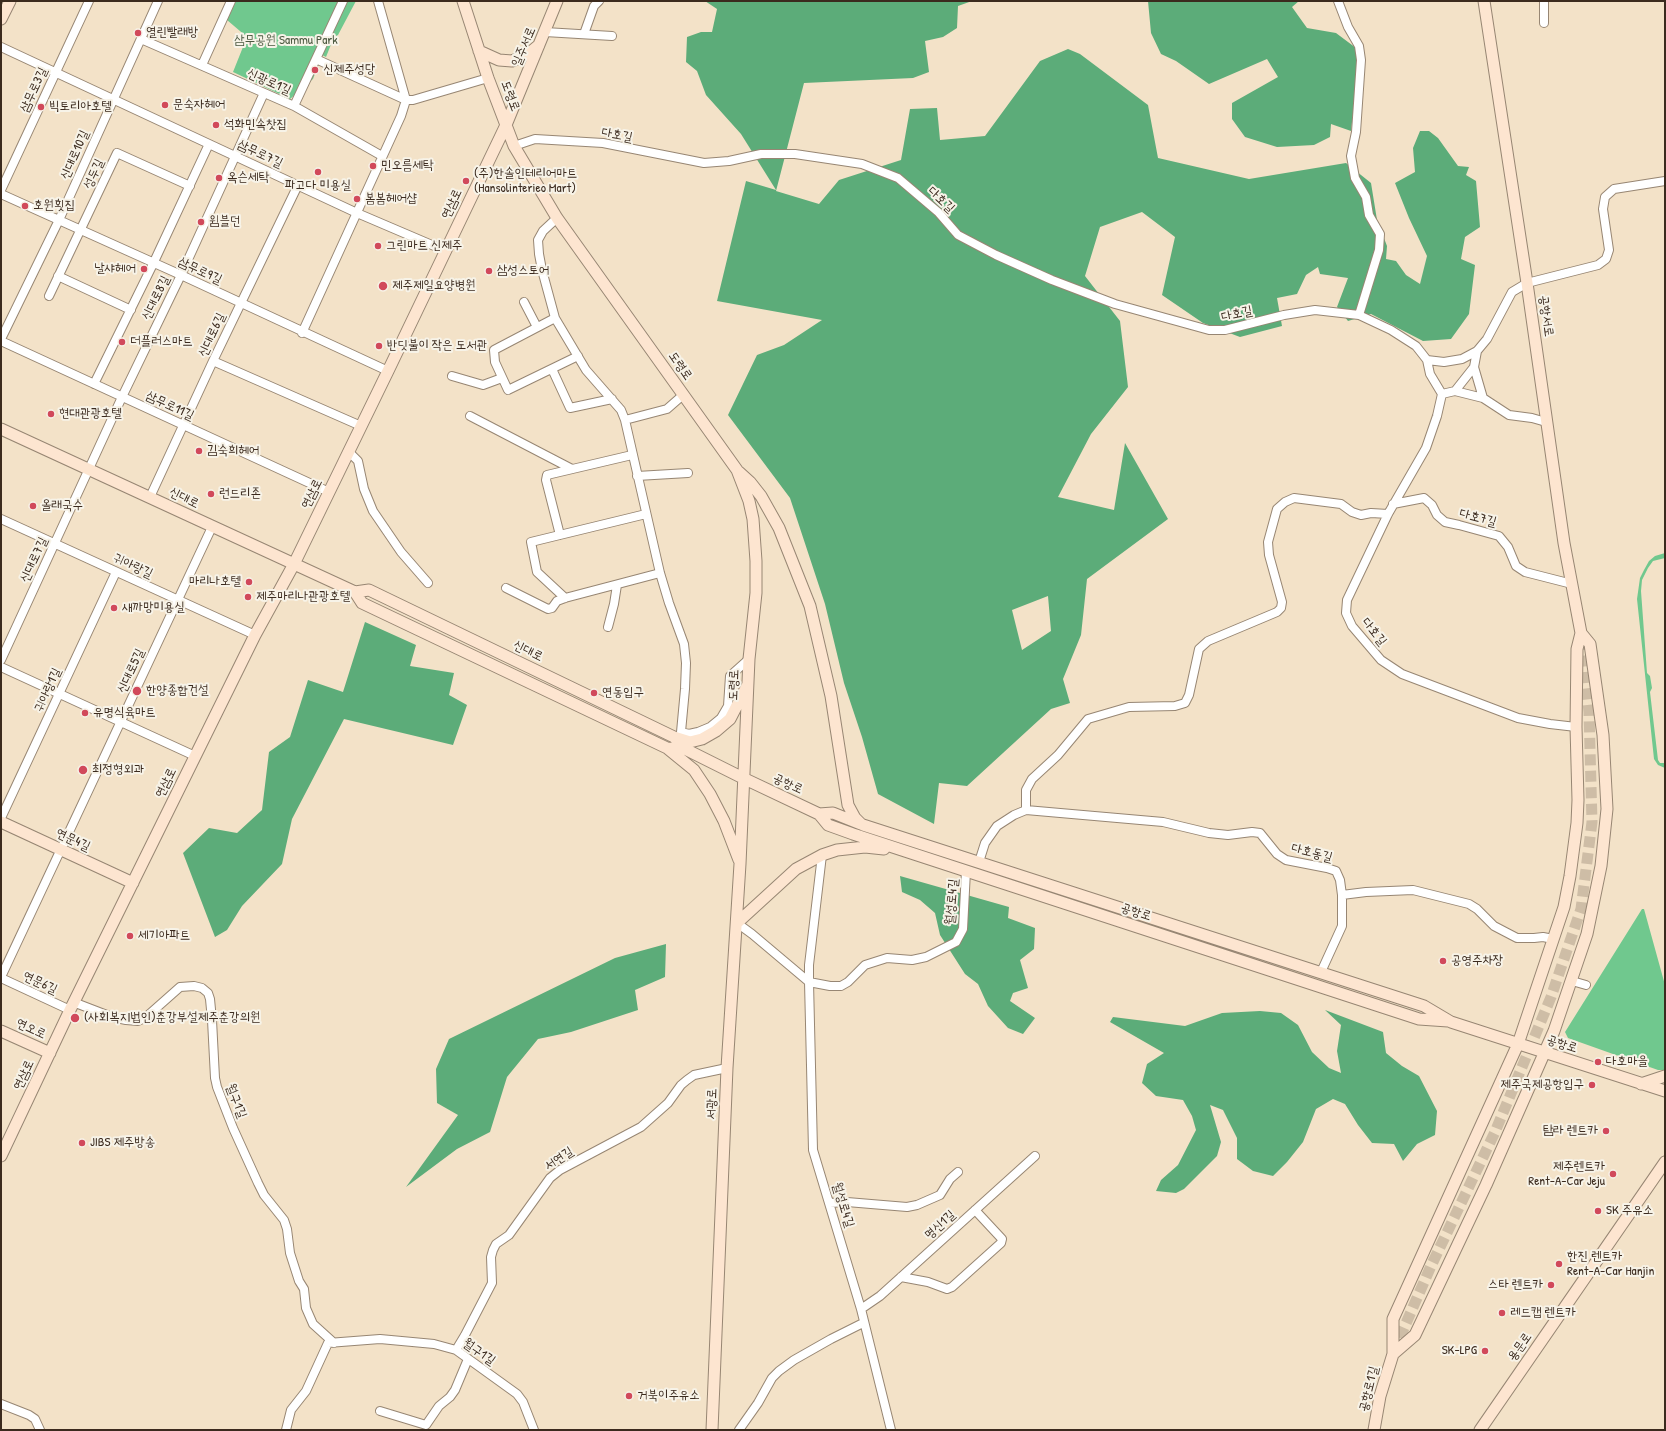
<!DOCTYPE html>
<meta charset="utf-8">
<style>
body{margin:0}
#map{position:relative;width:1666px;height:1431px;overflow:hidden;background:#f3e2c8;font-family:"Patrick Hand",sans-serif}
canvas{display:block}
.frame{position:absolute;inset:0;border:2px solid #3b2a1e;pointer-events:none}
</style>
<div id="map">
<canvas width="1666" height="1431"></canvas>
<div class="frame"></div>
</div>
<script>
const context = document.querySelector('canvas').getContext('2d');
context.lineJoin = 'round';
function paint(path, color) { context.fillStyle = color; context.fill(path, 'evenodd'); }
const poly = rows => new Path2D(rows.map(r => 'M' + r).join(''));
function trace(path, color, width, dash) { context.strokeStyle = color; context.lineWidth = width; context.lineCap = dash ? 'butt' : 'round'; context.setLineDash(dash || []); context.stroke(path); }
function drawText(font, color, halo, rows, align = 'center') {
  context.font = font + ' "Patrick Hand","Poor Story",sans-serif'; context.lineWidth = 4; context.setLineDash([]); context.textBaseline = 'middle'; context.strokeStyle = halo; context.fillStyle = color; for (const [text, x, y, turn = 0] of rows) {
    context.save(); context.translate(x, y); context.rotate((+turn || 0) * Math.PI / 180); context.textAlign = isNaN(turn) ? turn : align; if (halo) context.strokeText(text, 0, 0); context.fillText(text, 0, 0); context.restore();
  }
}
const green = poly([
 [236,1,356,1,338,35,334,37,326,57,322,55,313,79,290,99,233,72,247,37,227,20],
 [1665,553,1665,558,1653,561,1648,568,1642,580,1641,591,1647,673,1650,676,1652,688,1650,692,1658,760,1660,763,1665,763,1665,768,1658,765,1654,759,1637,599,1640,578,1644,570,1649,561,1655,556],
 [1642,909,1644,909,1665,985,1664,1070,1658,1070,1568,1038,1565,1032]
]);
const forest = poly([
 [705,1,972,1,958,6,957,28,943,37,925,41,929,72,913,78,804,83,776,191,819,204,839,180,901,160,910,109,937,108,940,140,985,136,1040,61,1068,49,1080,54,1148,105,1158,158,1249,179,1346,163,1371,183,1377,220,1387,246,1386,259,1396,261,1406,275,1420,284,1427,256,1409,218,1395,183,1415,172,1413,148,1420,131,1429,131,1438,138,1458,166,1469,167,1466,175,1476,181,1480,227,1465,237,1461,259,1475,265,1469,314,1451,339,1423,341,1371,314,1348,321,1337,307,1348,278,1320,274,1318,267,1306,275,1297,294,1277,298,1282,326,1240,337,1203,323,1162,295,1175,237,1142,212,1100,227,1085,276,1120,321,1128,387,1091,434,1058,497,1114,510,1125,443,1168,519,1087,579,1081,635,1063,679,1070,703,1051,709,967,786,939,783,934,824,878,794,862,737,844,683,825,604,790,498,728,415,757,355,784,345,822,320,717,301,746,181,776,190,741,134,706,95,697,71,686,62,687,37,701,32,712,32,717,9],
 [1048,596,1051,631,1022,650,1012,610],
 [1148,1,1299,1,1292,7,1307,28,1336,33,1360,51,1351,131,1331,124,1330,137,1314,145,1277,147,1245,137,1232,119,1232,103,1278,77,1267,59,1209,84,1176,61,1161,54,1151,33],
 [365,622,416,645,410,666,454,673,449,695,467,705,453,745,344,719,292,819,282,864,242,906,227,930,215,937,183,853,209,828,237,833,262,810,269,752,290,737,308,680,343,692],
 [900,876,1009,907,1008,918,1035,928,1034,949,1020,960,1028,988,1013,993,1010,1001,1035,1018,1023,1034,1008,1028,988,1006,978,984,965,974,940,935,935,913,920,900,902,892],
 [666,944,665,977,635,990,638,1010,571,1032,538,1039,507,1077,490,1132,457,1149,406,1187,458,1115,437,1103,436,1069,449,1039,615,958],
 [1325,1010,1383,1032,1386,1053,1402,1066,1419,1076,1437,1111,1435,1135,1417,1144,1403,1161,1394,1144,1372,1143,1358,1125,1345,1104,1333,1099,1316,1109,1303,1142,1287,1162,1273,1176,1253,1171,1237,1159,1237,1138,1223,1110,1210,1105,1221,1142,1217,1156,1184,1189,1176,1193,1156,1191,1161,1180,1178,1165,1196,1130,1192,1116,1183,1100,1156,1096,1142,1083,1147,1064,1164,1053,1110,1022,1113,1017,1185,1026,1222,1013,1260,1011,1281,1013,1298,1025,1312,1052,1329,1068,1341,1073,1337,1051,1341,1025]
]);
const secondaryTunnel = poly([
 [1393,1353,1431,1266,1495,1132,1551,997,1581,909,1592,822,1589,712,1581,634]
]);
const street = poly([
 [1338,1,1348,27,1359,46,1361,60,1356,132,1351,156,1355,178,1366,197,1369,215,1380,234,1379,250,1359,315],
 [1544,1,1544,23],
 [545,32,612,36],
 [584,34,594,6,599,1],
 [141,39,294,106,382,156],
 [1,47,357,213,446,251],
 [316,59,406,100,413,100,488,78],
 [202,65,231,1],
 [294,106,343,1],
 [514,146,535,139,603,143,704,163,729,161,761,154,795,154,862,164,898,178,938,212,958,235,996,255,1052,280,1115,304,1209,330,1225,330,1284,315,1315,310,1359,315,1391,330,1416,346,1427,360,1430,374,1442,394,1437,416,1426,448,1388,514,1347,600,1346,613,1352,626,1381,660,1402,674,1518,718,1550,724,1576,727],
 [1,190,89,1],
 [1,194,181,275,388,371],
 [557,218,543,231,538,240,539,254,542,270,555,318,586,370,621,410,625,420,660,573,669,603,684,644,686,663,685,689,681,732,689,734,698,732,710,727,721,718,728,706,730,676,749,659],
 [58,276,131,310],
 [49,296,117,153,190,186],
 [524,302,537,327],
 [555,318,494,350,495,362,508,390,578,356],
 [302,333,401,116,406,100,378,1],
 [1,339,59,220,158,1],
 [1,341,329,492],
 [1477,351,1474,367,1483,398],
 [1427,360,1444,362,1462,359,1477,351,1487,339,1512,292,1527,283,1598,265,1606,259,1609,250,1603,209,1605,197,1614,189,1665,181],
 [213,361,361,426],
 [552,369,570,408,612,399],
 [452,376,483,385,502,378],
 [94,384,153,264,209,144],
 [1455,391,1474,367],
 [1442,394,1455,391,1483,398,1509,415,1532,418,1546,422],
 [470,416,572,469],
 [625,420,667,409,683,395],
 [348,451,358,461,364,489,373,511,401,552,428,583],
 [637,476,688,473],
 [150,497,213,361,298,185],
 [1393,504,1424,498,1432,505,1437,515,1445,522,1459,525,1499,536,1508,547,1516,566,1525,572,1572,584],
 [1,519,255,635],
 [560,535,546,480,547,475,632,455],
 [506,588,548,609,552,608,557,601,565,598,660,573],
 [565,598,537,572,531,542,646,514],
 [608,627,614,604,617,585],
 [1,660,122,397,181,275,264,93],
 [1,667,195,756],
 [1026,810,1026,790,1032,779,1058,755,1088,719,1129,707,1175,706,1185,703,1189,695,1199,649,1208,641,1277,612,1281,608,1282,602,1269,555,1268,542,1277,509,1285,502,1294,498,1341,504,1352,512,1361,515,1371,513,1388,514],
 [1,818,116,572],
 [822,855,809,965,809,982,830,986,841,986,848,982,865,965,887,958,912,960,926,957,956,942,963,929,966,871],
 [979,862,985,843,997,826,1014,815,1026,810,1163,822,1209,833,1228,835,1252,832,1260,833,1277,854,1286,860,1327,868,1336,871,1340,880,1342,895,1366,892,1413,890,1469,904,1477,909,1494,926,1517,938,1534,938,1543,937,1553,939],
 [737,923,752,934,809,982,813,1150,861,1309,891,1430],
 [1321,972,1342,926,1342,895],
 [1,977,212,527],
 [1,978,70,1010],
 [1572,981,1586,985],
 [73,1002,112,1017,126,1020,138,1021,145,1018,180,987,194,986,202,988,208,993,210,999,212,1020,215,1078,217,1087,233,1128,258,1183,264,1195,284,1220,287,1229,290,1253,299,1281,304,1289,306,1308,313,1324,334,1343],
 [830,1203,847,1202,907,1207,917,1205,940,1195,950,1179,958,1172],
 [901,1277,928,1282,947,1289,952,1287,1001,1243,1002,1239,975,1210],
 [861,1309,880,1296,1035,1156],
 [456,1350,465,1335,492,1283,491,1257,493,1250,496,1244,509,1235,550,1178,560,1170,641,1127,668,1103,681,1085,687,1080,694,1075,727,1068],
 [1,1404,29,1415,35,1419,40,1430],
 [380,1411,426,1425,439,1406,450,1397,455,1390,468,1359],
 [286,1430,291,1410,306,1391,328,1343,380,1339,434,1344,456,1350,517,1394,523,1402,534,1430],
 [739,1430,758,1403,772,1378,779,1371,794,1360,831,1339,863,1323]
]);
const secondary = poly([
 [463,1,488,78,514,146,557,218,737,470,749,501,753,519,756,561,756,593,749,659,740,864,727,1068,712,1430],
 [1,19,10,1],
 [479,51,499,60,512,61,528,54,539,45],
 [1,429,355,592,362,603,667,748,685,749],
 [739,472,750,482,761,496,779,528,810,606,831,696,848,805,855,818,861,824],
 [355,592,369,590,674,737,685,749,745,779,819,814,833,813,863,825,1424,1006,1451,1022,1665,1091],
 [674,737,690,742,702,739,716,731,730,719,747,686],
 [667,748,694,770,710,794,724,821,739,860],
 [819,814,828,825,853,834,1419,1019,1448,1021],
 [1,822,133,883],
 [737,923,796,869,822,855,837,850,865,847,884,849],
 [1,1031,50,1053],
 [1641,1084,1665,1076],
 [1,1156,70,1010,255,635,294,564,388,371,506,125,557,1],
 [1393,1354,1415,1335,1486,1185,1554,1031,1587,934,1601,866,1607,809,1603,735,1590,644,1581,633],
 [1374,1430,1380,1396,1393,1354,1393,1319,1518,1044,1564,907,1570,876,1577,823,1578,800,1576,727,1577,649,1581,633,1564,543,1527,283,1484,1],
 [1480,1430,1665,1162]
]);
const markers = [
 [138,33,4,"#d1495b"],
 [315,70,4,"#d1495b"],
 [165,105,4,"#d1495b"],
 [41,107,4,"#d1495b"],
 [216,125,4,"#d1495b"],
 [373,166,4,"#d1495b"],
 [318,172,4,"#d1495b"],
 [219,178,4,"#d1495b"],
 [466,181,4,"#d1495b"],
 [357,199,4,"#d1495b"],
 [25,206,4,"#d1495b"],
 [201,222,4,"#d1495b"],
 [378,246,4,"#d1495b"],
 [144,269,4,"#d1495b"],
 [489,271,4,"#d1495b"],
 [383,286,5,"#d1495b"],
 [122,342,4,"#d1495b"],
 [379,346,4,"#d1495b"],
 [51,414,4,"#d1495b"],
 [199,451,4,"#d1495b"],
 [211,494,4,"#d1495b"],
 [33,506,4,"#d1495b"],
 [249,582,4,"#d1495b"],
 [248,597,4,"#d1495b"],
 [114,608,4,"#d1495b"],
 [137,691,5,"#d1495b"],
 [594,693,4,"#d1495b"],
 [85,713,4,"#d1495b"],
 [83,770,5,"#d1495b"],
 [130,936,4,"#d1495b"],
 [1443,961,4,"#d1495b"],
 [75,1018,5,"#d1495b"],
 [1598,1062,4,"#d1495b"],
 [1592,1085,4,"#d1495b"],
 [1606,1131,4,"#d1495b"],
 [82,1143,4,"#d1495b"],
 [1613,1174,4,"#d1495b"],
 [1598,1211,4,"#d1495b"],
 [1559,1264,4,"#d1495b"],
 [1551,1285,4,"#d1495b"],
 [1502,1313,4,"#d1495b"],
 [1485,1351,4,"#d1495b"],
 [629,1396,4,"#d1495b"]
];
const poiNames = [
 ["열린빨래방",146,33],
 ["신제주성당",323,70],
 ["문숙자헤어",173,105],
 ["빅토리아호텔",49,107],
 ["석화민속찻집",224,125],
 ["민오름세탁",381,166],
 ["(주)한솔인테리어마트",474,174],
 ["(Hansolinterieo Mart)",474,189],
 ["옥슨세탁",227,178],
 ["파고다 미용실",318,186,"center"],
 ["봄봄헤어샵",365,199],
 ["호원횟집",33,206],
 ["윔블던",209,222],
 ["그린마트 신제주",386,246],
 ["날샤헤어",136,269,"right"],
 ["삼성스토어",497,271],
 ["제주제일요양병원",392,286],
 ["더플러스마트",130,342],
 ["반딧불이 작은 도서관",387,346],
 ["현대관광호텔",59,414],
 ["김숙희헤어",207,451],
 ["런드리존",219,494],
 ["올래국수",41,506],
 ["마리나호텔",241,582,"right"],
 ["제주마리나관광호텔",256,597],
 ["새까망미용실",122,608],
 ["한양종합건설",146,691],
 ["연동입구",602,693],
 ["유명식육마트",93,713],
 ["최정형외과",92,770],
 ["세기아파트",138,936],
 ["공영주차장",1451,961],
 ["(사회복지법인)춘강부설제주춘강의원",84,1018],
 ["다호마을",1606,1062],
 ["제주국제공항입구",1584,1085,"right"],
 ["탐라 렌트카",1598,1131,"right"],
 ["JIBS 제주방송",90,1143],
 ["제주렌트카",1605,1167,"right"],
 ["Rent-A-Car Jeju",1605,1182,"right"],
 ["SK 주유소",1606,1211],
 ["한진 렌트카",1567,1257],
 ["Rent-A-Car Hanjin",1567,1272],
 ["스타 렌트카",1543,1285,"right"],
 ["레드캡 렌트카",1510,1313],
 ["SK-LPG",1477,1351,"right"],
 ["거북이주유소",637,1396]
];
const parkNames = [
 ["삼무공원 Sammu Park",286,41]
];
const streetNames = [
 ["일주서로",524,47,-67],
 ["신광로1길",269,82,24],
 ["삼무로3길",34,90,-65],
 ["도령로",510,96,69],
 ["다호길",617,135,11],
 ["삼무로7길",260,154,25],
 ["신대로10길",75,155,-66],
 ["성두길",94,174,-65],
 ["다호길",941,200,43],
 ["연삼로",452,204,-65],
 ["삼무로9길",200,271,25],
 ["신대로8길",156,298,-64],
 ["다호길",1237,314,-12],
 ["공항서로",1546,316,82],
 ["신대로6길",212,335,-65],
 ["도령로",680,366,55],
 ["삼무로11길",170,406,25],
 ["연삼로",312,494,-64],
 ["신대로",184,498,26],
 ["다호7길",1478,518,15],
 ["신대로7길",34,560,-65],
 ["귀아랑길",133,566,25],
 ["다호길",1374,632,51],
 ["신대로",528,651,26],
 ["신대로5길",131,671,-65],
 ["도령로",734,685,-88],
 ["귀아랑1길",48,690,-65],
 ["연삼로",166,783,-64],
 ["공항로",788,784,25],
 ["연문4길",73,840,25],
 ["다호동길",1312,853,14],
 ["월성로4길",952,902,-85],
 ["공항로",1136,912,18],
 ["연문6길",40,983,25],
 ["연오로",31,1029,25],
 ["공항로",1562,1044,18],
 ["연삼로",24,1075,-65],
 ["월구1길",236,1101,69],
 ["서광로",712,1104,-88],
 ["서연길",559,1159,-33],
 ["월성로4길",843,1205,73],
 ["명신1길",940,1225,-42],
 ["용문로",1520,1347,-55],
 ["월구1길",479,1352,35],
 ["공항로1길",1369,1389,-76]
];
paint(green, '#70c88e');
paint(forest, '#5cac79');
trace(secondaryTunnel, '#cebda6', 11, [11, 5.5]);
trace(street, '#978673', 10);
trace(secondary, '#978673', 13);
trace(street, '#fff', 8);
trace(secondary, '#fde5d0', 11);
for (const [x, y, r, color] of markers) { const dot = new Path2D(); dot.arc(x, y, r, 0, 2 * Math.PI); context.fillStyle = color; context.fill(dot); trace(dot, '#f7f3e8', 1.5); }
drawText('13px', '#3b2a1e', '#f7f3e8', poiNames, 'left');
drawText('13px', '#4b5940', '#f7f3e8', parkNames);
drawText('13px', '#3b2a1e', '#f7f3e8', streetNames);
</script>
